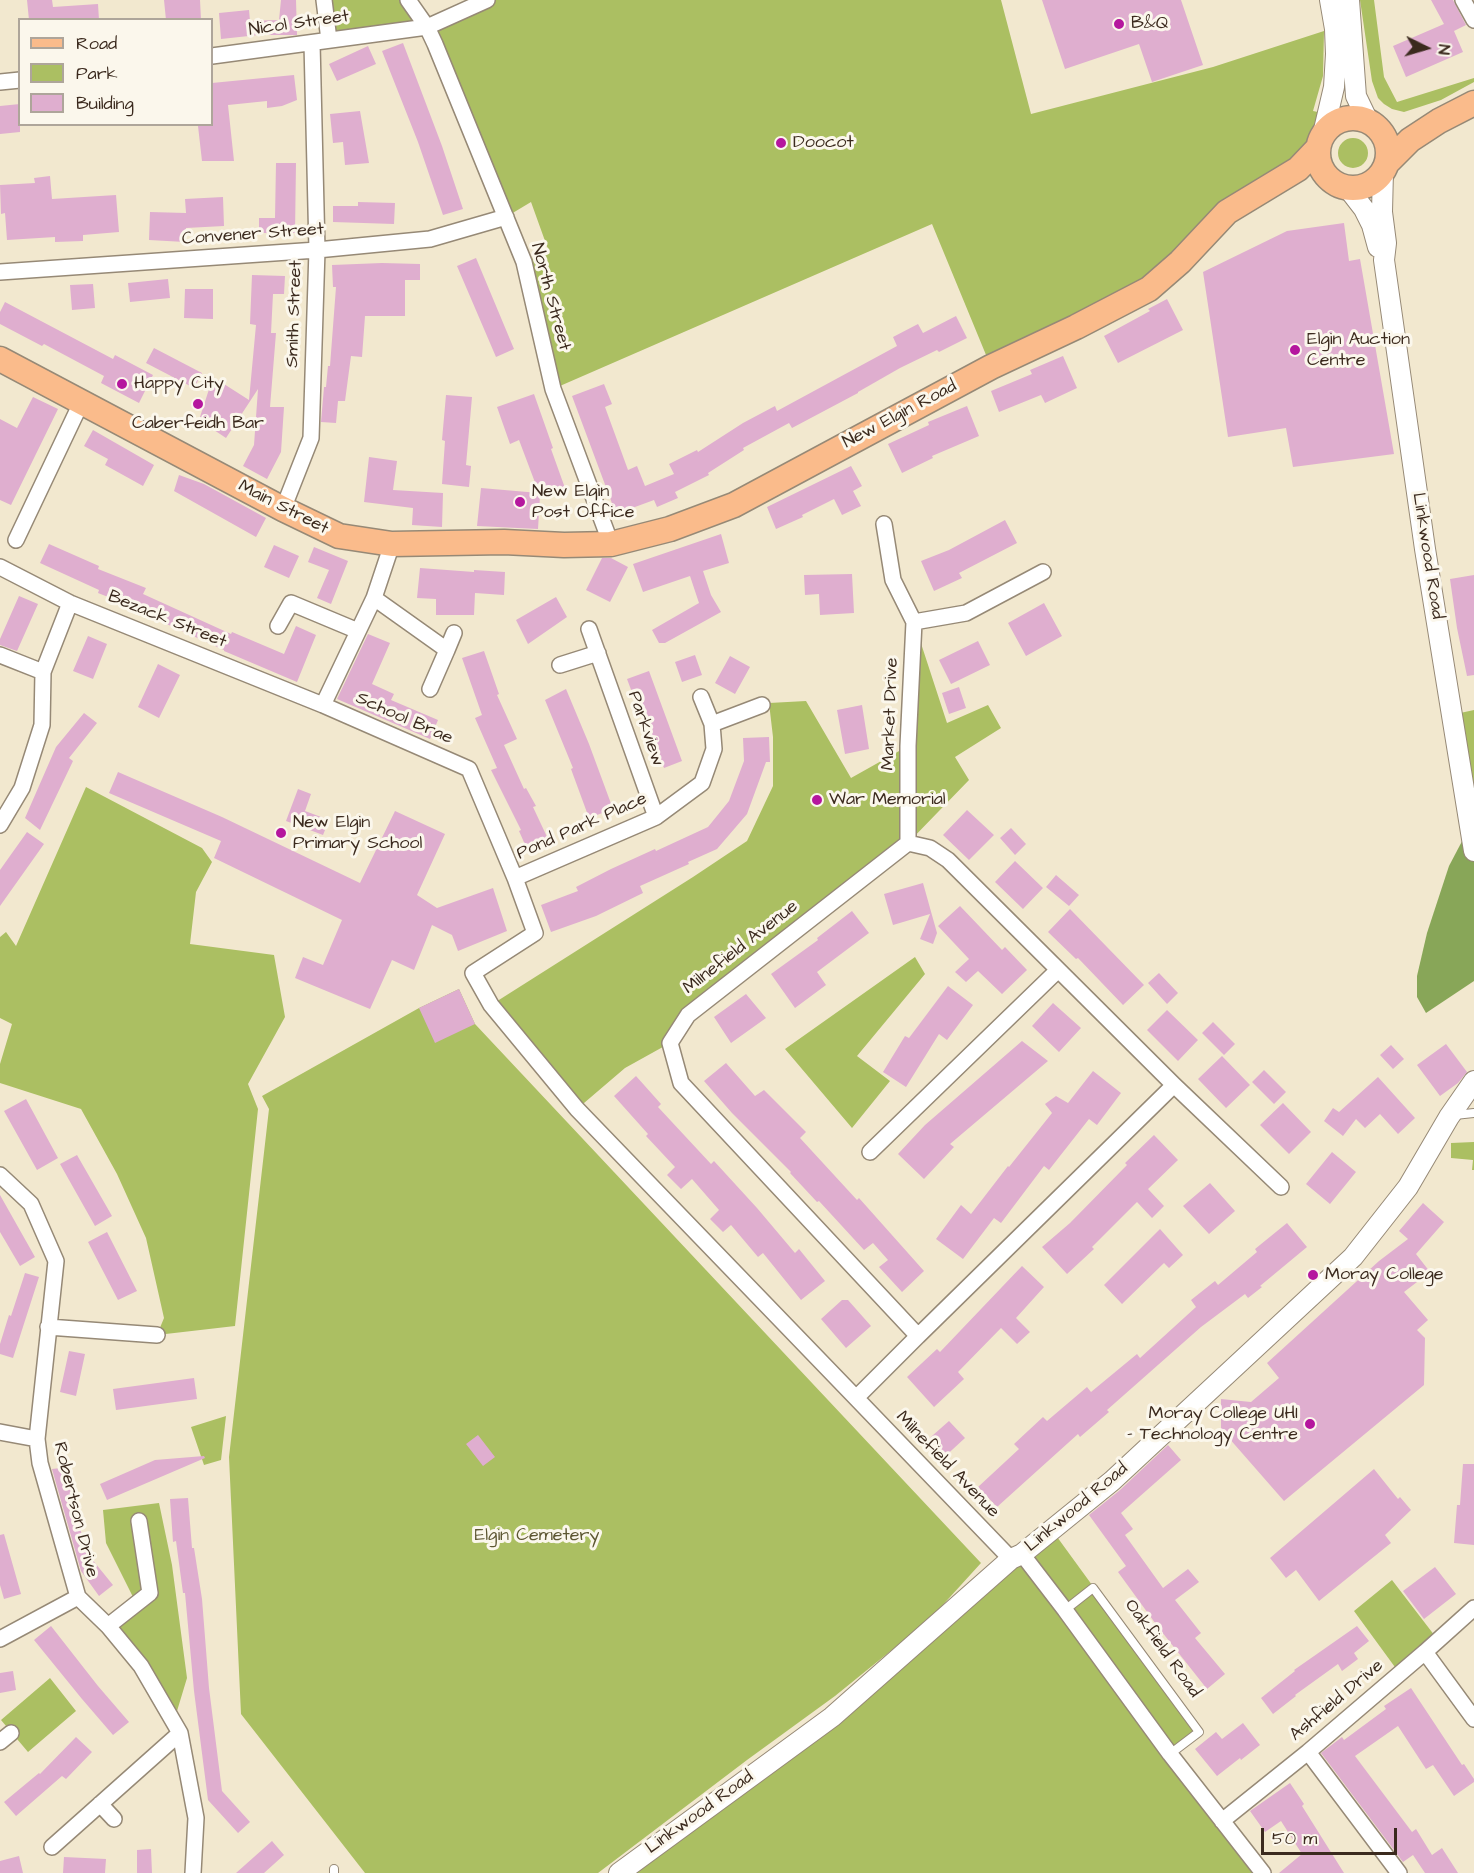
<!DOCTYPE html>
<style>
body{margin:0}
#map{position:relative;width:1474px;height:1873px;overflow:hidden;background:#f2e8cf;font-family:"Architects Daughter",sans-serif}
canvas{display:block}
.legend{position:absolute;left:18px;top:18px;width:195px;height:108px;box-sizing:border-box;background:#fbf7ec;border:2px solid #aea59a;margin:0;padding:8px 10px;list-style:none;font-size:18px;color:#3b2a1e}
.legend li{display:flex;align-items:center;gap:12px;height:30px}
.legend b{width:30px;border:2px solid #aea59a}
.north{position:absolute;left:1396px;top:18px;width:60px;height:60px;-webkit-text-stroke:4px #fbf7ec;paint-order:stroke;rotate:95deg;font-size:16px;font-weight:700;line-height:24px;text-align:center;color:#3b2a1e}
.north::after{content:'';display:block;margin:auto;width:21px;height:27px;background:#3b2a1e;clip-path:polygon(50% 0,100% 100%,50% 72%,0 100%)}
.scale{position:absolute;left:1261px;top:1828px;width:136px;height:27px;box-sizing:border-box;border:3px solid #3b2a1e;border-top:0;padding-left:8px;font-size:18px;line-height:21px;white-space:nowrap;color:#3b2a1e;-webkit-text-stroke:4px #fbf7ec;paint-order:stroke}
</style>
<div id="map">
<canvas width="1474" height="1873"></canvas>
<ul class="legend">
<li><b style="height:8px;background:#fabb8b"></b>Road</li>
<li><b style="height:16px;background:#abbf62"></b>Park</li>
<li><b style="height:16px;background:#dfaecf"></b>Building</li>
</ul>
<div class="north">N</div>
<div class="scale">50 m</div>
</div>
<script>
const context = document.querySelector('canvas').getContext('2d');
context.lineJoin = 'round';
function paint(path, color) { context.fillStyle = color; context.fill(path, 'evenodd'); }
const poly = rows => new Path2D(rows.map(r => 'M' + r).join(''));
function trace(path, color, width, dash) { context.strokeStyle = color; context.lineWidth = width; context.lineCap = dash ? 'butt' : 'round'; context.setLineDash(dash || []); context.stroke(path); }
function drawText(font, color, halo, rows, align = 'center') {
  context.font = font + ' "Architects Daughter",sans-serif'; context.lineWidth = 6; context.setLineDash([]); context.textBaseline = 'middle'; context.strokeStyle = halo; context.fillStyle = color; for (const [text, x, y, turn = 0] of rows) {
    context.save(); context.translate(x, y); context.rotate((+turn || 0) * Math.PI / 180); context.textAlign = isNaN(turn) ? turn : align; if (halo) context.strokeText(text, 0, 0); context.fillText(text, 0, 0); context.restore();
  }
}
const green = poly([
 [324,0,408,0,427,27,487,0,1001,0,1031,114,1213,67,1324,31,1323,76,1313,111,1346,118,1333,123,1298,169,1149,289,991,367,932,224,553,389,524,262,549,252,531,202,506,217,427,27,329,40],
 [1360,0,1374,0,1384,77,1397,102,1474,78,1474,82,1441,100,1404,112,1392,109,1384,104,1378,98,1372,81],
 '1338 153a15 15 0 1 1 30 0a15 15 0 1 1-30 0Z',
 [914,622,947,723,988,705,1001,728,955,757,969,780,908,843,688,1015,670,1043,625,1068,577,1109,491,1005,693,877,747,841,773,786,773,737,769,703,806,701,851,778,908,746],
 [1474,710,1474,851,1451,715],
 [86,787,202,848,212,862,196,892,190,944,274,955,285,1017,248,1084,258,1109,235,1326,157,1335,164,1318,146,1238,117,1174,81,1109,0,1083,0,1064,12,1024,0,1018,0,937,6,932,16,946],
 [915,957,925,974,857,1056,890,1081,852,1128,785,1049],
 [459,989,475,1024,981,1563,930,1619,835,1696,747,1760,598,1873,365,1873,241,1714,229,1457,269,1109,262,1096,419,1008],
 [1474,1142,1474,1170,1472,1170,1473,1160,1451,1158,1451,1143],
 [226,1416,221,1460,204,1465,191,1427],
 [159,1503,172,1565,187,1678,174,1721,108,1626,136,1603,106,1543,103,1510],
 [1052,1530,1199,1732,1170,1753,1263,1873,619,1873,832,1717],
 [1392,1580,1438,1640,1400,1674,1354,1611],
 [50,1678,76,1711,28,1752,1,1720]
]);
const forest = poly([
 [1470,826,1474,851,1474,981,1426,1013,1417,997,1417,976,1427,933,1449,866]
]);
const building = poly([
 [27,0,52,0,53,7,98,4,99,20,29,20],
 [164,0,200,0,201,20,166,20],
 [281,0,296,0,297,35,258,35,221,39,219,13,249,10,250,21,279,20],
 [1042,0,1181,0,1203,65,1152,82,1139,44,1065,69],
 [1431,0,1453,0,1466,25,1454,31,1463,52,1406,77,1393,46,1444,24],
 [403,43,442,146,463,209,443,215,418,142,382,51],
 [368,46,376,64,337,81,329,64],
 [294,75,297,100,282,106,267,108,267,101,228,105,234,161,202,161,198,126,212,124,212,83],
 [20,104,20,132,0,134,0,106],
 [360,111,369,163,345,165,343,142,333,143,330,114],
 [276,163,296,163,295,233,259,233,259,218,275,218],
 [50,176,52,199,116,195,119,232,83,235,83,241,55,242,55,237,7,240,5,213,1,214,0,185,35,183,34,178],
 [223,197,224,226,186,228,185,242,149,240,150,212,186,213,185,199],
 [358,202,395,203,394,224,333,222,333,206,358,206],
 [1344,223,1349,261,1360,259,1394,454,1293,467,1286,428,1228,437,1203,272,1287,231],
 [476,258,514,349,496,357,457,266],
 [382,263,420,264,420,280,405,280,405,316,365,316,362,357,351,356,345,401,338,401,336,423,321,422,324,387,326,387,328,366,330,366,336,287,333,287,332,265],
 [252,275,285,276,284,294,273,294,271,333,276,333,270,407,284,407,281,452,267,479,243,466,254,445,258,389,226,438,199,420,213,377,249,400,256,325,250,324],
 [168,279,170,298,130,302,128,283],
 [93,284,95,308,72,310,70,285],
 [185,289,213,289,213,319,184,318],
 [1167,299,1183,330,1118,363,1104,336,1150,311,1148,309],
 [5,302,113,359,115,355,153,375,139,403,101,383,104,376,44,344,42,346,0,324,0,312],
 [956,316,967,338,939,352,937,350,900,368,858,392,858,393,792,428,789,423,743,448,744,450,708,473,709,475,675,492,678,498,657,507,654,500,616,514,572,396,604,384,612,404,605,407,628,470,637,466,645,486,674,474,669,464,697,450,698,452,743,423,775,406,777,411,897,346,893,337,918,324,923,333],
 [154,348,202,373,194,388,146,363],
 [1063,356,1077,388,1045,403,1041,395,999,412,991,391,1032,374,1030,370],
 [534,394,553,448,551,449,565,488,540,496,538,529,477,526,481,488,539,493,519,440,510,444,497,407],
 [446,395,472,397,466,465,471,466,469,487,442,484,445,441,442,440],
 [33,397,58,409,11,505,0,500,0,419,17,428],
 [967,406,979,436,932,456,933,458,902,473,888,444,929,425,928,422],
 [93,430,154,465,143,486,105,465,108,459,84,446],
 [369,457,397,461,393,490,443,493,442,527,412,525,413,508,364,502],
 [851,466,862,486,853,491,861,506,842,515,834,499,802,515,803,517,776,529,767,507],
 [179,475,204,484,266,518,256,537,174,491],
 [1005,520,1017,543,959,573,962,578,934,591,921,561,949,550],
 [721,534,729,563,703,571,711,595,721,612,665,643,659,643,652,630,699,603,690,576,643,592,633,564],
 [49,544,99,566,98,569,146,588,143,594,231,634,232,632,284,654,296,626,316,635,297,682,224,651,224,650,140,612,141,610,98,593,99,590,40,563],
 [274,545,299,556,289,578,264,567],
 [314,547,348,561,331,604,317,598,329,570,308,562],
 [602,558,611,558,628,567,610,602,586,590],
 [420,568,474,572,474,570,505,572,504,595,475,593,474,615,436,615,436,599,417,598],
 [852,574,854,613,820,615,819,594,805,595,804,575],
 [1474,575,1474,675,1467,676,1457,628,1450,579],
 [19,596,38,604,17,651,0,645,0,639],
 [556,597,567,617,528,644,516,620],
 [1044,603,1062,636,1026,656,1008,623],
 [368,634,390,643,372,684,394,694,391,700,438,720,430,739,337,699],
 [88,636,107,644,93,679,73,671],
 [978,641,990,665,951,684,939,660],
 [484,651,499,694,497,695,517,739,504,745,524,789,526,788,536,806,533,807,548,839,527,849,519,831,521,830,491,770,497,768,475,718,482,715,462,658],
 [695,655,702,675,682,682,675,662],
 [730,656,750,667,735,694,715,683],
 [158,664,180,675,159,718,138,707],
 [649,671,682,761,664,768,641,711,639,711,627,679],
 [959,687,966,708,949,714,942,693],
 [566,689,589,744,613,809,589,818,571,769,573,768,545,700],
 [862,705,869,749,845,754,837,710],
 [84,713,97,723,69,758,73,761,40,830,25,818,56,747],
 [769,737,770,762,766,762,747,814,717,849,688,862,689,864,640,886,643,893,596,916,551,932,541,905,578,891,576,887,611,869,655,849,656,851,708,827,729,801,744,761,743,738],
 [118,772,222,817,360,883,395,811,445,834,417,895,437,908,493,888,507,931,458,951,452,935,432,925,414,970,392,960,370,1009,295,978,303,957,323,965,342,920,214,858,221,841,109,793],
 [298,789,311,794,305,811,329,820,323,835,286,821],
 [967,810,994,835,969,860,943,835],
 [1011,828,1026,844,1015,855,1000,838],
 [27,832,44,844,0,906,0,870],
 [1015,861,1043,888,1023,909,995,882],
 [1056,875,1079,895,1069,906,1046,887],
 [923,883,937,933,933,944,920,939,930,914,893,925,884,894],
 [960,906,1002,950,1005,947,1027,970,1002,994,978,971,966,982,955,972,969,959,938,926],
 [1070,909,1144,985,1123,1005,1078,958,1076,959,1048,932],
 [852,911,869,933,817,972,826,985,795,1008,771,974,818,940,817,938],
 [1159,973,1178,993,1167,1004,1148,983],
 [948,986,973,1005,947,1040,939,1034,906,1087,883,1072,905,1036,909,1038],
 [459,989,475,1024,435,1043,419,1008],
 [746,994,766,1018,731,1043,714,1017],
 [1053,1003,1081,1028,1059,1052,1032,1026],
 [1167,1010,1198,1040,1178,1061,1147,1030],
 [1213,1022,1235,1044,1224,1055,1202,1033],
 [1022,1041,1048,1061,950,1144,954,1147,924,1179,898,1154,925,1125],
 [1446,1044,1467,1072,1458,1083,1440,1096,1417,1065],
 [1391,1045,1404,1059,1393,1069,1380,1055],
 [1222,1056,1250,1085,1226,1108,1198,1079],
 [726,1063,755,1096,764,1090,806,1132,800,1138,857,1200,859,1198,924,1271,902,1292,879,1267,888,1260,873,1243,864,1250,819,1201,817,1202,790,1173,791,1172,732,1113,704,1081],
 [1264,1070,1286,1092,1274,1104,1252,1082],
 [1093,1071,1121,1093,1097,1125,1089,1119,1049,1170,1044,1166,1001,1223,994,1218,963,1259,936,1239,961,1205,971,1214,1008,1166,1009,1167,1052,1113,1045,1104,1056,1096,1068,1103],
 [636,1076,661,1104,658,1107,711,1164,714,1161,757,1208,795,1253,799,1249,825,1281,801,1300,763,1253,758,1257,731,1225,723,1232,710,1219,719,1210,692,1179,681,1189,667,1175,675,1167,646,1136,648,1134,614,1096],
 [1378,1077,1415,1118,1398,1134,1380,1114,1365,1128,1356,1119,1343,1136,1324,1121,1333,1108,1339,1112],
 [26,1099,58,1158,37,1170,4,1111],
 [1283,1103,1311,1132,1289,1154,1260,1125],
 [1154,1135,1178,1160,1148,1189,1164,1206,1152,1218,1137,1202,1092,1247,1094,1249,1067,1274,1042,1247,1070,1223,1127,1165,1125,1163],
 [1332,1152,1356,1172,1330,1204,1306,1184],
 [77,1155,112,1216,95,1226,60,1164],
 [1210,1183,1235,1211,1209,1234,1183,1206],
 [0,1195,35,1257,20,1266,0,1232],
 [1423,1203,1444,1222,1416,1254,1430,1272,1404,1292,1428,1320,1417,1330,1425,1338,1424,1385,1284,1501,1221,1429,1221,1399,1251,1402,1279,1378,1267,1363,1379,1261,1408,1239,1399,1231],
 [1287,1223,1307,1247,1260,1286,1262,1287,1248,1298,1245,1294,1201,1327,1107,1410,1109,1412,1080,1437,1078,1434,997,1507,978,1487,1019,1449,1014,1444,1043,1417,1047,1421,1087,1387,1091,1392,1137,1354,1140,1358,1196,1307,1191,1300,1215,1281,1218,1285,1257,1252,1255,1249],
 [1160,1229,1183,1255,1169,1268,1164,1263,1122,1304,1104,1285],
 [107,1232,137,1291,118,1300,88,1242],
 [1022,1266,1044,1287,1016,1318,1030,1332,1017,1344,1001,1328,958,1372,964,1379,934,1407,907,1377,937,1349,940,1352],
 [25,1273,39,1277,13,1358,0,1354,0,1344,9,1315,11,1316],
 [842,1300,848,1300,871,1326,846,1348,821,1319],
 [69,1351,85,1354,76,1396,60,1392],
 [194,1378,197,1399,116,1410,113,1389],
 [949,1421,965,1438,940,1461,924,1443],
 [478,1435,495,1457,483,1466,466,1444],
 [1168,1445,1181,1460,1121,1513,1133,1529,1125,1535,1163,1588,1188,1569,1199,1582,1175,1600,1201,1633,1195,1638,1225,1674,1207,1689,1158,1627,1118,1572,1126,1566,1089,1515,1120,1490],
 [204,1456,205,1458,107,1500,100,1484,155,1460],
 [1463,1464,1474,1464,1474,1545,1454,1543,1457,1505,1460,1505],
 [69,1467,73,1511,91,1558,113,1585,99,1596,81,1571,52,1469],
 [1374,1469,1398,1499,1400,1497,1411,1510,1385,1535,1391,1543,1319,1601,1296,1570,1286,1578,1270,1558],
 [188,1498,192,1548,194,1548,202,1599,209,1688,222,1791,250,1822,238,1833,208,1800,194,1691,185,1593,183,1593,176,1541,173,1542,170,1499],
 [4,1534,21,1594,4,1599,0,1585,0,1535],
 [1435,1567,1456,1594,1424,1619,1403,1591],
 [51,1626,98,1686,129,1722,113,1735,82,1699,34,1640],
 [1357,1626,1369,1641,1354,1653,1358,1659,1342,1671,1338,1664,1295,1695,1296,1696,1273,1714,1261,1698,1295,1671,1294,1670],
 [13,1671,16,1690,0,1693,0,1673],
 [1411,1688,1462,1765,1464,1764,1474,1779,1474,1782,1454,1796,1433,1765,1426,1769,1398,1726,1355,1756,1412,1832,1416,1829,1432,1855,1442,1848,1458,1873,1425,1873,1413,1855,1403,1862,1321,1753,1342,1737,1344,1740,1386,1709,1384,1706],
 [1243,1723,1260,1745,1241,1760,1240,1758,1217,1776,1195,1749,1216,1732,1222,1739],
 [76,1737,92,1752,66,1779,62,1776,16,1816,4,1802,39,1773,40,1774],
 [1290,1783,1304,1804,1302,1806,1344,1873,1279,1873,1302,1854,1281,1821,1265,1832,1250,1811],
 [272,1841,284,1855,264,1873,236,1873],
 [151,1849,152,1873,137,1873,137,1850],
 [19,1856,23,1873,0,1873,0,1861],
 [64,1857,106,1859,105,1873,63,1873]
]);
const service = poly([
 [1455,1115,1474,1113],
 [1065,1610,1093,1588,1199,1732,1170,1754],
 [334,1873,334,1869]
]);
const minor = poly([
 [324,0,329,40],
 [408,0,427,27,435,44,524,262,553,389,611,544],
 [1463,0,1474,20],
 [212,56,427,27,487,0],
 [0,82,20,80],
 [0,272,317,250,430,239,506,217],
 [283,509,311,438,317,250,312,43],
 [884,524,893,580,914,622,908,746,908,843],
 [16,540,81,403],
 [0,567,70,603,323,705,469,769,515,878,535,933,473,973,491,1005,577,1109,856,1398],
 [374,598,447,650,454,633],
 [914,622,966,613,1043,572],
 [278,626,291,603,358,631],
 [589,629,656,817],
 [0,655,43,672],
 [560,665,598,653],
 [430,689,447,650],
 [323,705,374,598,392,544],
 [712,724,762,705],
 [0,825,22,788,42,725,43,672,70,603],
 [515,878,656,817,702,783,714,749,712,724,701,697],
 [870,1152,1058,970],
 [0,1175,31,1204,56,1261,37,1439,40,1463,78,1597,108,1626,141,1666,180,1733,196,1818,193,1873],
 [48,1327,157,1335],
 [918,1336,1174,1085],
 [0,1432,37,1439],
 [1022,1554,1065,1610,1170,1754,1263,1873],
 [1011,1559,856,1398,918,1336,681,1083,670,1043,688,1015,908,843,930,848,948,860,1174,1085,1281,1187],
 [108,1626,150,1593,139,1521],
 [0,1639,78,1597],
 [1425,1652,1474,1719],
 [0,1742,11,1733],
 [1308,1752,1399,1873],
 [100,1804,114,1819],
 [1222,1821,1308,1752,1425,1652,1474,1608],
 [52,1847,180,1733]
]);
const tertiary = poly([
 [1349,0,1356,96,1368,121],
 [1323,134,1334,87,1336,54,1335,29,1330,0],
 [1383,171,1382,212,1386,243,1384,260,1425,549,1474,851],
 [1347,187,1364,209,1372,225,1378,247],
 [619,1873,832,1717,1011,1559,1022,1554,1112,1481,1353,1257,1408,1187,1449,1117,1474,1081]
]);
const primary = poly([
 '1318 153a35 35 0 1 1 70 0a35 35 0 1 1-70 0Z',
 [1387,163,1410,140,1439,121,1474,103],
 [0,359,283,509,339,536,392,544,504,542,564,545,611,544,670,529,734,505,991,367,1076,327,1149,289,1180,262,1227,212,1298,169,1318,148]
]);
const markers = [
 [1119,24,6,"#b5179e"],
 [781,143,6,"#b5179e"],
 [1295,350,6,"#b5179e"],
 [122,384,6,"#b5179e"],
 [198,404,6,"#b5179e"],
 [520,502,6,"#b5179e"],
 [817,800,6,"#b5179e"],
 [281,833,6,"#b5179e"],
 [1313,1275,6,"#b5179e"],
 [1310,1424,6,"#b5179e"]
];
const streetNames = [
 ["Nicol Street",299,24,-8],
 ["Convener Street",253,235,-4],
 ["North Street",550,297,75],
 ["Smith Street",295,314,-88],
 ["New Elgin Road",900,415,-28],
 ["Main Street",283,508,27],
 ["Linkwood Road",1427,556,81],
 ["Bezack Street",167,620,22],
 ["Market Drive",891,714,-88],
 ["School Brae",404,719,24],
 ["Parkview",645,729,71],
 ["Pond Park Place",582,827,-24],
 ["Milnefield Avenue",741,948,-38],
 ["Milnefield Avenue",947,1465,46],
 ["Linkwood Road",1077,1508,-40],
 ["Robertson Drive",75,1510,76],
 ["Oakfield Road",1162,1649,54],
 ["Ashfield Drive",1337,1701,-40],
 ["Linkwood Road",700,1813,-36]
];
const poiNames = [
 ["B&Q",1131,24],
 ["Doocot",793,143],
 ["Elgin Auction",1307,340],
 ["Centre",1307,361],
 ["Happy City",134,384],
 ["Caberfeidh Bar",198,424,"center"],
 ["New Elgin",532,492],
 ["Post Office",532,513],
 ["War Memorial",829,800],
 ["New Elgin",293,823],
 ["Primary School",293,844],
 ["Moray College",1325,1275],
 ["Moray College UHI",1298,1414,"right"],
 ["- Technology Centre",1298,1435,"right"]
];
const parkNames = [
 ["Elgin Cemetery",537,1536]
];
paint(green, '#abbf62');
paint(forest, '#88a658');
paint(building, '#dfaecf');
trace(service, '#968976', 10);
trace(minor, '#968976', 18);
trace(tertiary, '#968976', 22);
trace(primary, '#968976', 27);
trace(service, '#fff', 8);
trace(minor, '#fff', 15);
trace(tertiary, '#fff', 20);
trace(primary, '#fabb8b', 24);
for (const [x, y, r, color] of markers) { const dot = new Path2D(); dot.arc(x, y, r, 0, 2 * Math.PI); context.fillStyle = color; context.fill(dot); trace(dot, '#fbf7ec', 2); }
drawText('18px', '#3b2a1e', '#fbf7ec', streetNames);
drawText('18px', '#3b2a1e', '#fbf7ec', poiNames, 'left');
drawText('18px', '#5d5732', '#fbf7ec', parkNames);
</script>
